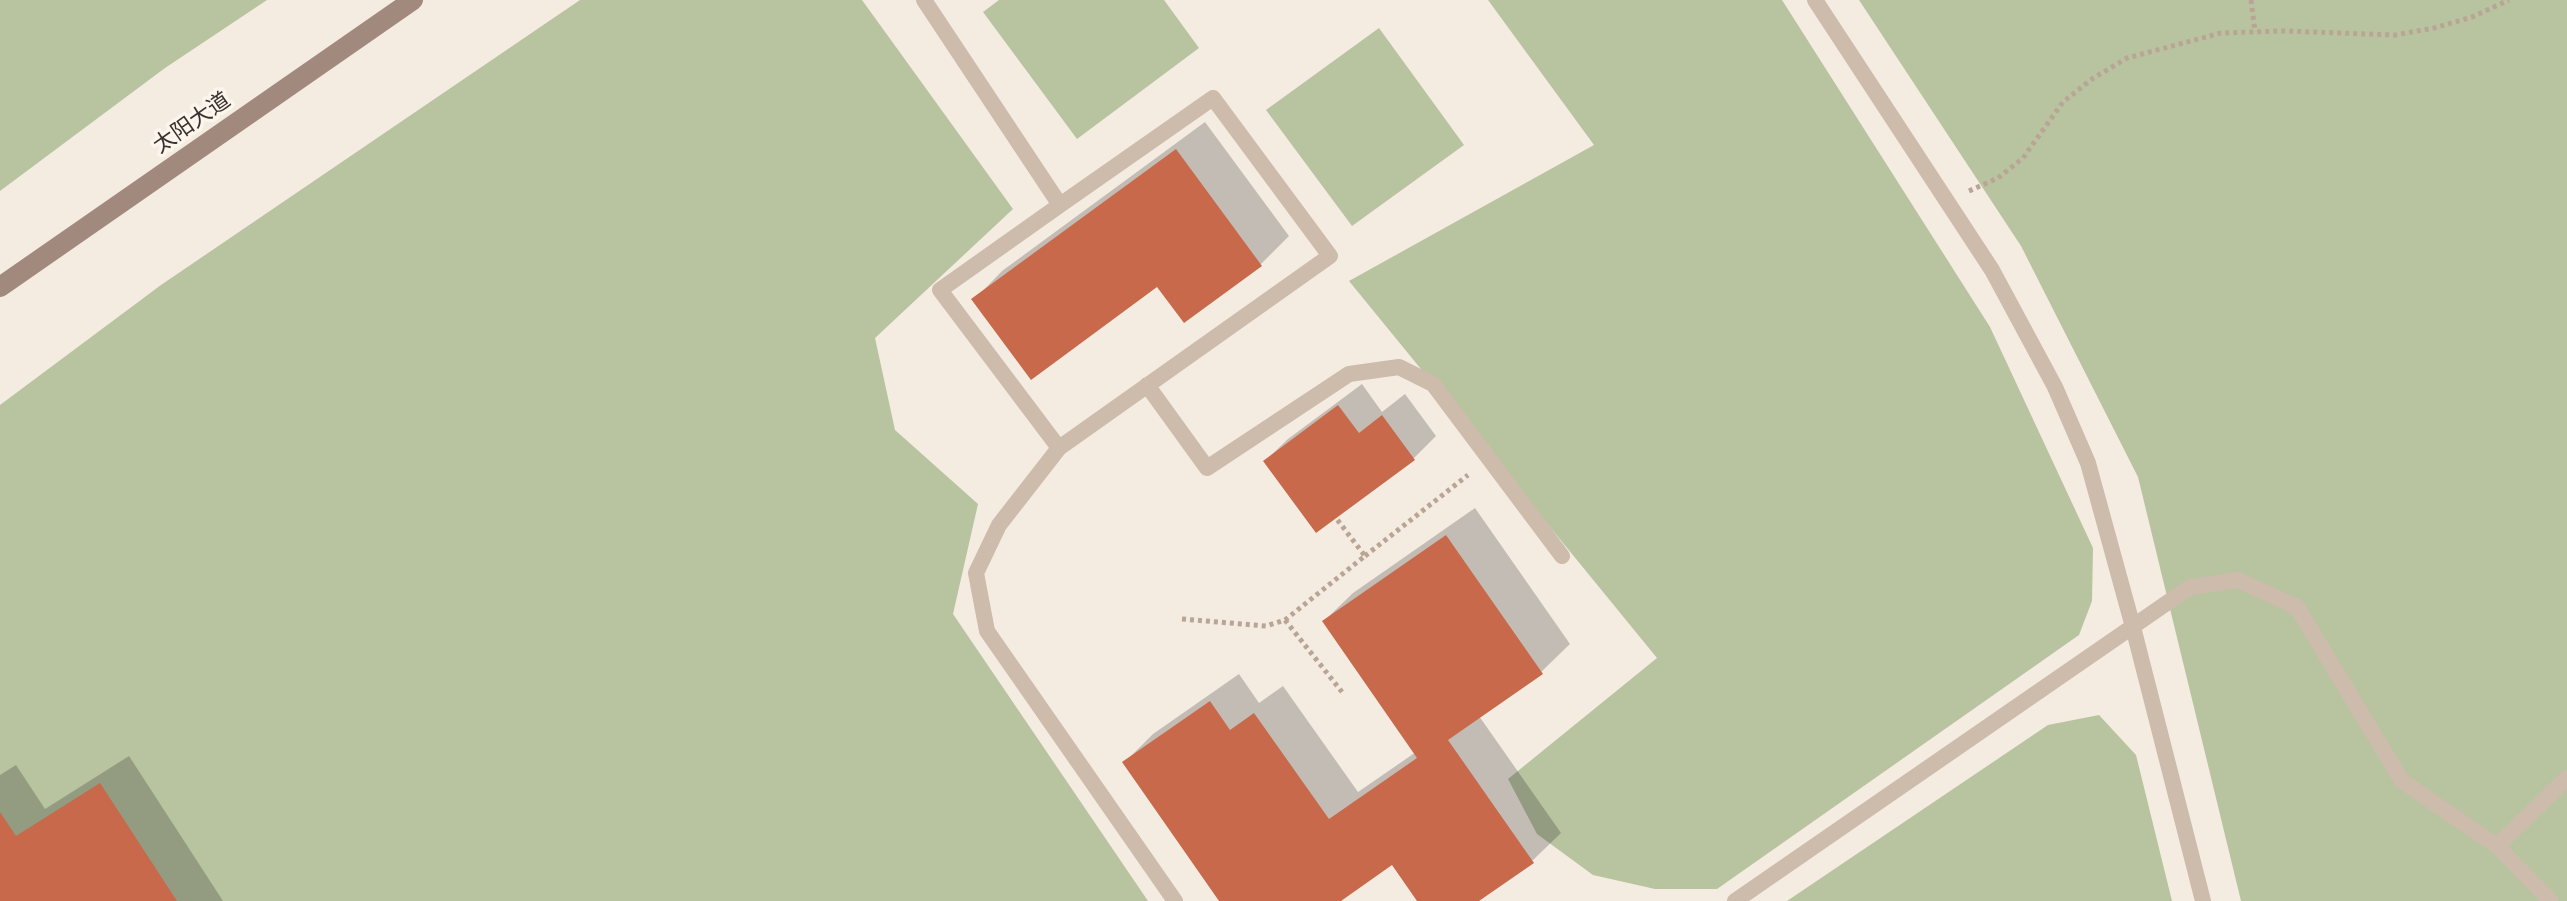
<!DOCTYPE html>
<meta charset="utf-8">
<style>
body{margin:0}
canvas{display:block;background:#f4ebe1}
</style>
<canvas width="2567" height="901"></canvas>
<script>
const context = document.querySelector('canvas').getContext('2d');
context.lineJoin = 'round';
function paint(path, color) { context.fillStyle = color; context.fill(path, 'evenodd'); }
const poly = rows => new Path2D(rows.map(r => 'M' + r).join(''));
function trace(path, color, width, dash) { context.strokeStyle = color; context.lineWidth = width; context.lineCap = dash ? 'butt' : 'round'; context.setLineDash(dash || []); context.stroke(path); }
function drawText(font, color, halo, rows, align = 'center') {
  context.font = font + ' Mulish,"Noto Sans SC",sans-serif'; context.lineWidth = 7; context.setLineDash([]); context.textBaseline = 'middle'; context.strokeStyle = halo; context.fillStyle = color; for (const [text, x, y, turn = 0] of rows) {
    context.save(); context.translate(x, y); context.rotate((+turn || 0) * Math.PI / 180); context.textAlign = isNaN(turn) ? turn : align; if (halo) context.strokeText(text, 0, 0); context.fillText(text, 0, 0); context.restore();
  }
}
const green = poly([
 [0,0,267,0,165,68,0,191],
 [580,0,862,0,1013,209,875,338,895,430,978,504,953,614,1148,901,0,901,0,405,161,285],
 [999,0,1164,0,1199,48,1077,139,983,12],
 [1488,0,1782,0,1990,327,2093,548,2092,601,2079,635,1717,889,1655,889,1593,875,1537,834,1508,779,1657,658,1349,281,1594,145],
 [1859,0,2567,0,2567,901,2241,901,2138,477,2021,246],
 [1379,28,1464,145,1352,226,1266,110],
 [2099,715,2136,755,2172,901,1787,901,2048,725]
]);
const shadow = poly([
 [1205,122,1289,236,1261,264,1184,320,1158,284,974,300,1002,271],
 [1362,384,1382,412,1405,394,1436,436,1414,458,1265,461,1288,439],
 [1475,508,1570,644,1541,672,1479,716,1561,833,1532,861,1475,901,1420,901,1393,863,1338,901,1222,901,1125,762,1153,734,1239,674,1259,703,1283,686,1358,792,1416,752,1324,621,1353,593],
 [129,756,223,901,0,901,0,775,16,765,45,809]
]);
const building = poly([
 [1176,149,1262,266,1184,323,1157,287,1031,380,971,299],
 [1338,405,1359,433,1382,415,1415,460,1316,533,1263,461],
 [1446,535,1543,674,1448,740,1534,863,1479,901,1417,901,1392,865,1341,901,1219,901,1122,762,1210,701,1230,730,1254,713,1329,819,1417,758,1322,621],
 [100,783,177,901,0,901,0,812,16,836]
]);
const path = poly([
 [2251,0,2255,32],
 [1969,191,1998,178,2023,158,2063,102,2092,79,2127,58,2221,33,2285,31,2395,35,2434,28,2472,17,2509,0],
 [1365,556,1468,475],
 [1182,619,1266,626,1285,620,1365,556,1336,518],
 [1285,620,1342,692]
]);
const service = poly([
 [924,0,1060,205,940,290,1059,448,999,525,976,573,987,631,1175,901],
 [1815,0,1992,270,2055,387,2088,463,2133,627,2203,901],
 [1147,385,1207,468,1349,374,1399,367,1433,384,1562,556],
 [1059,448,1330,256,1213,98,1060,205],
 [1735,901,2190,587,2238,580,2297,607,2402,781,2497,846],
 [2551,901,2497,846,2567,778]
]);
const secondary = poly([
 [0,287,413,0]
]);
const streetNames = [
 ["太阳大道",192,123,-35]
];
paint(green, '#b8c4a0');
paint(shadow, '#0003');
paint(building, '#c8694b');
trace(path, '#b9a596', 5, [4, 4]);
trace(service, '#cdbbac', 16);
trace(secondary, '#a18a7d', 20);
drawText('22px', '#3b302b', '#fbf5ee', streetNames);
</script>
